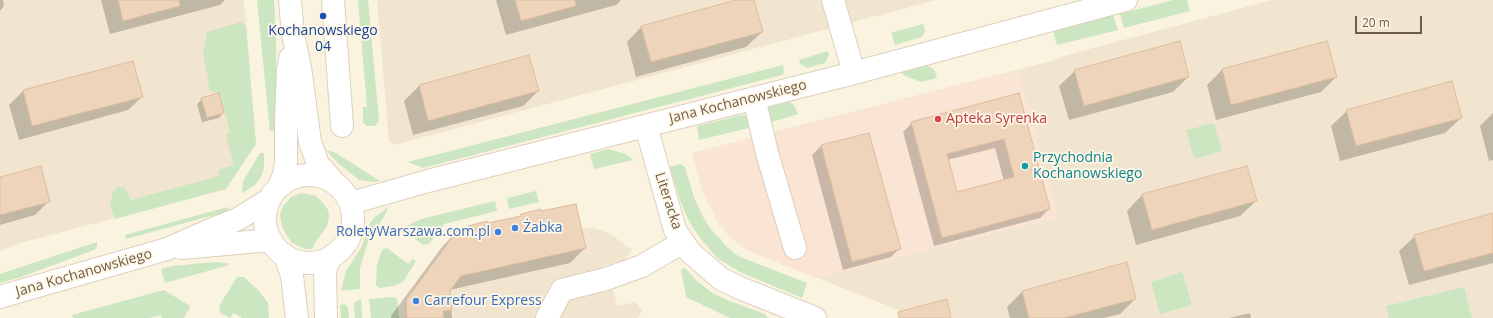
<!DOCTYPE html>
<meta charset="utf-8">
<style>
body{margin:0}
#map{position:relative;width:1493px;height:318px;overflow:hidden;background:#faf3e0;font-family:"Open Sans",sans-serif}
canvas{display:block}
.scale{position:absolute;left:1355px;top:16px;width:67px;height:18px;box-sizing:border-box;border:2px solid #6f5b49;border-top:0;padding-left:5px;font-size:12px;line-height:14px;white-space:nowrap;color:#6f5b49;-webkit-text-stroke:3px #fef7e6;paint-order:stroke}
</style>
<div id="map">
<canvas width="1493" height="318"></canvas>
<div class="scale">20 m</div>
</div>
<script>
const context = document.querySelector('canvas').getContext('2d');
context.lineJoin = 'round';
function paint(path, color) { context.fillStyle = color; context.fill(path, 'evenodd'); }
const poly = rows => new Path2D(rows.map(r => 'M' + r).join(''));
function trace(path, color, width, dash) { context.strokeStyle = color; context.lineWidth = width; context.lineCap = dash ? 'butt' : 'round'; context.setLineDash(dash || []); context.stroke(path); }
function drawText(font, color, halo, rows, align = 'center') {
  context.font = font + ' "Open Sans",sans-serif'; context.lineWidth = 3.5; context.setLineDash([]); context.textBaseline = 'middle'; context.strokeStyle = halo; context.fillStyle = color; for (const [text, x, y, turn = 0] of rows) {
    context.save(); context.translate(x, y); context.rotate((+turn || 0) * Math.PI / 180); context.textAlign = isNaN(turn) ? turn : align; if (halo) context.strokeText(text, 0, 0); context.fillText(text, 0, 0); context.restore();
  }
}
const residential = poly([
 [0,0,244,0,256,144,226,189,20,243,0,251],
 [377,0,936,0,394,145,389,141],
 [1272,0,1493,0,1493,318,919,318,749,251,738,244,727,233,717,221,703,192,692,153,1059,59,1060,57],
 [576,204,582,228,594,228,611,234,632,250,625,260,603,266,609,288,614,292,617,306,636,302,642,311,638,318,405,318,406,300,457,231,468,228,468,226,487,221,488,223,521,216,541,209,541,211]
]);
const commercial = poly([
 [1018,70,1059,218,816,278,749,251,738,244,727,233,717,221,703,192,692,153]
]);
const green = poly([
 [257,0,274,0,276,34,276,131,270,131],
 [358,0,368,0,379,121,375,126,367,126,363,123,363,107,367,107],
 [1173,0,1187,0,1190,11,1124,28,1120,14],
 [1113,15,1118,30,1057,45,1053,31],
 [241,22,246,26,256,144,226,189,115,219,110,203,113,192,118,187,125,187,131,200,219,176,218,170,234,165,226,134,230,133,226,117,219,93,210,91,203,53,207,32],
 [923,24,925,31,922,37,895,45,891,33],
 [828,51,829,55,825,63,807,68,800,64,799,60],
 [783,65,784,72,782,75,423,168,408,162],
 [926,65,934,69,937,78,921,82,903,75,902,71],
 [789,102,794,105,798,114,769,123,766,111,769,107],
 [742,115,751,117,753,127,699,140,697,126],
 [1214,123,1222,151,1194,159,1186,130],
 [608,149,626,154,633,160,594,169,590,154],
 [326,150,336,153,380,181,374,182,359,180,338,163],
 [260,153,264,153,264,168,261,177,254,186,242,193,243,181],
 [680,164,685,167,694,197,702,215,710,228,727,247,738,256,807,283,802,298,740,272,717,258,697,234,687,217,680,200,670,167],
 [536,191,539,202,509,209,507,198],
 [301,193,313,195,317,197,324,204,328,210,329,217,327,226,315,243,312,249,306,249,292,243,283,229,281,222,280,214,283,206,291,197],
 [495,201,497,211,444,224,429,244,423,245,405,231,404,227,421,219],
 [228,207,229,211,126,239,125,235],
 [388,207,384,217,369,239,364,254,360,268,360,289,341,291,346,271,361,248,370,223,375,217],
 [97,242,97,247,94,250,21,277,0,283,0,274],
 [387,248,408,264,413,259,416,261,403,282,393,286,379,288,376,285,377,265,382,250],
 [213,262,227,263,229,265,165,283,161,269,172,266],
 [685,268,697,281,711,292,727,300,765,314,768,318,730,318,686,297,681,269],
 [1182,272,1192,305,1160,314,1151,282],
 [237,277,244,277,259,291,268,303,269,318,242,318,234,313,230,318,220,313,219,306],
 [1464,287,1472,318,1389,318,1386,306],
 [164,290,190,306,190,307,184,318,162,318,161,315,150,318,73,318,72,315],
 [394,297,397,299,399,318,371,318,369,299],
 [361,299,362,318,355,318,354,303],
 [345,304,348,307,349,318,341,318,340,305]
]);
const shadow = poly([
 [0,0,3,0,4,6,0,11],
 [101,0,225,0,220,5,110,34],
 [496,0,621,0,616,5,506,35],
 [740,0,753,0,762,32,746,47,636,77,627,42,642,26],
 [529,57,538,91,523,106,413,135,404,101,419,86],
 [133,62,142,97,128,110,19,140,9,105,23,91],
 [1222,70,1336,77,1321,92,1216,120,1207,85],
 [1075,71,1188,77,1173,92,1069,120,1059,86],
 [1018,94,1049,209,1040,218,934,246,903,132,912,123],
 [995,148,1004,181,956,194,947,160],
 [202,99,223,113,219,118,202,122,197,104],
 [1347,111,1461,118,1445,133,1340,161,1331,126],
 [1493,113,1493,160,1489,161,1480,126],
 [868,134,900,248,891,257,843,270,812,155,821,146],
 [0,178,49,201,35,215,0,225],
 [1142,195,1256,201,1240,216,1136,245,1127,211],
 [1493,214,1493,263,1409,285,1399,251,1415,236],
 [522,215,585,248,570,263,449,290,452,318,391,318,391,316,442,247,457,231,466,230,468,227,487,225,519,217],
 [1126,264,1135,299,1120,314,1104,318,1010,318,1007,307,1022,292],
 [1250,313,1251,318,1229,318]
]);
const building = poly([
 [118,0,179,0,180,6,123,21,118,0],
 [515,0,575,0,576,6,521,21,515,0],
 [736,0,754,0,763,32,651,62,641,26,736,0],
 [1180,41,1189,77,1084,106,1074,70,1180,41],
 [1327,41,1337,77,1231,105,1222,69,1327,41],
 [529,55,539,91,428,121,419,85,529,55],
 [133,61,143,97,32,126,23,90,133,61],
 [1452,81,1462,118,1356,146,1346,110,1452,81],
 [219,93,224,113,207,118,201,98,219,93],
 [1019,93,1050,209,942,238,911,122,1019,93],
 [1004,139,1014,177,957,192,947,154,1004,139],
 [869,133,901,249,852,262,821,145,869,133],
 [41,166,50,202,0,215,0,177,41,166],
 [1247,166,1257,201,1152,230,1142,194,1247,166],
 [576,204,586,248,461,276,450,291,452,310,443,311,444,318,407,318,406,300,457,231,468,228,468,226,487,221,488,223,521,216,521,214,541,209,541,211,576,204],
 [1493,213,1493,253,1424,271,1414,235,1493,213],
 [1127,262,1136,299,1064,318,1029,318,1022,291,1127,262],
 [947,299,951,318,899,318,898,312,947,299]
]);
const minor = poly([
 [290,0,293,35,300,67,310,142,318,164,332,180],
 [333,0,342,126],
 [833,0,854,73],
 [754,98,767,153,795,248],
 [646,126,675,230,690,252,721,279,740,288,815,318],
 '265 219a44 44 0 1 1 88 0a44 44 0 1 1-88 0Z',
 [278,188,284,175,286,162,286,120,288,71,290,58],
 [351,203,428,181,854,73,1126,0],
 [181,248,271,240],
 [285,255,292,276,297,318],
 [0,297,167,249,208,231,238,219,270,199],
 [326,318,325,272,327,264,333,255],
 [547,318,562,290,606,279,642,266,683,242]
]);
const markers = [
 [323,16,4,"#1a4fb4"],
 [938,119,4,"#e0444e"],
 [1025,166,4,"#0f9aa8"],
 [515,228,4,"#3f7fe0"],
 [498,232,4,"#3f7fe0"],
 [416,301,4,"#3f7fe0"]
];
const transitNames = [
 ["Kochanowskiego",323,31],
 ["04",323,47]
];
const streetNames = [
 ["Jana Kochanowskiego",738,102,-14],
 ["Literacka",668,201,72],
 ["Jana Kochanowskiego",84,273,-16]
];
const healthNames = [
 ["Apteka Syrenka",946,119]
];
const cultureNames = [
 ["Przychodnia",1033,158],
 ["Kochanowskiego",1033,174]
];
const shopNames = [
 ["Żabka",523,228],
 ["RoletyWarszawa.com.pl",490,232,"right"],
 ["Carrefour Express",424,301]
];
paint(residential, '#f1e5cf');
paint(commercial, '#fae4d4');
paint(green, '#cbe6c0');
paint(shadow, '#0003');
paint(building, '#eed4ba');
trace(building, '#dfbc9b', 1);
trace(minor, '#ddd0bd', 24);
trace(minor, '#fff', 22);
for (const [x, y, r, color] of markers) { const dot = new Path2D(); dot.arc(x, y, r, 0, 2 * Math.PI); context.fillStyle = color; context.fill(dot); trace(dot, '#fef7e6', 1.5); }
drawText('14px', '#164399', '#fef7e6', transitNames);
drawText('14px', '#6f5b49', '#fef7e6', streetNames);
drawText('14px', '#be3a42', '#fef7e6', healthNames, 'left');
drawText('14px', '#0d838f', '#fef7e6', cultureNames, 'left');
drawText('14px', '#366cbe', '#fef7e6', shopNames, 'left');
</script>
